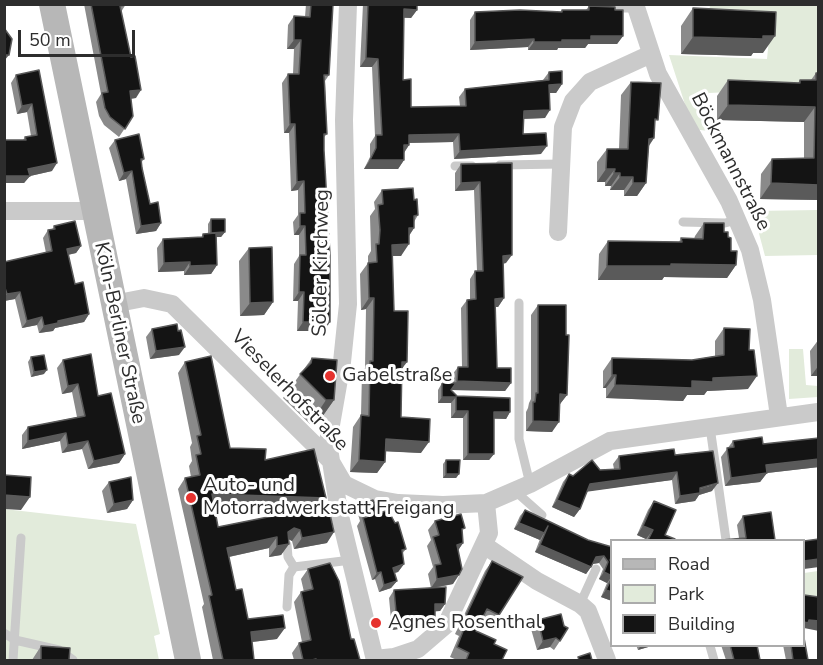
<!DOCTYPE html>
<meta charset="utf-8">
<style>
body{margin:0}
#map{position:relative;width:823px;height:665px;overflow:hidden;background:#fff;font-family:"Nunito Sans",sans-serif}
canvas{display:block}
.frame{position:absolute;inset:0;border:6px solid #2d2d2d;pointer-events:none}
.legend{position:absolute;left:610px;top:539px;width:195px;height:108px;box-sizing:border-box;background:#fff;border:2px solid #ababab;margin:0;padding:8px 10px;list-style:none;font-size:18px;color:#2d2d2d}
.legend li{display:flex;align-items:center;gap:12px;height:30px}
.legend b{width:30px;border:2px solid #ababab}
.scale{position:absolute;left:18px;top:30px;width:117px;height:27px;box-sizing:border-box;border:3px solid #2d2d2d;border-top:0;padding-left:8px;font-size:18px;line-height:21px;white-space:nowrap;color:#2d2d2d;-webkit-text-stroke:4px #fff;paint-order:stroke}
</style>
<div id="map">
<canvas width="823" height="665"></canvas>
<div class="frame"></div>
<ul class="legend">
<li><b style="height:8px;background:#b7b7b7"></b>Road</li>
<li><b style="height:16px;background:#e2ebdb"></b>Park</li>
<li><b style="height:16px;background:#141414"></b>Building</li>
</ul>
<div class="scale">50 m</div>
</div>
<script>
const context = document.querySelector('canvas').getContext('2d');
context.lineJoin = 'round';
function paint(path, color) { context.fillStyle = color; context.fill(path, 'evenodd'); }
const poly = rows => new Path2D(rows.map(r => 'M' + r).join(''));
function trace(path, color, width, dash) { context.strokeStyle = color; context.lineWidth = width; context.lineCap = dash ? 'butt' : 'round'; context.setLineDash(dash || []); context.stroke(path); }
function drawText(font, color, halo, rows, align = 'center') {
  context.font = font + ' "Nunito Sans",sans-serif'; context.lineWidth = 6; context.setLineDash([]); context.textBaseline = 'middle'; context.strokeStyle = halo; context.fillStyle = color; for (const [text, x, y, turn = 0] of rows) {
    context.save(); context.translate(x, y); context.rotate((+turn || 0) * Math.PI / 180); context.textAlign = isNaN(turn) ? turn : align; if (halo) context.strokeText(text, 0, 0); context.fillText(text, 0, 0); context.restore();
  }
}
const green = poly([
 [710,5,818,5,818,88,709,93,708,131,693,129,669,55,767,59,771,18,709,14],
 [818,210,818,255,765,256,753,211],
 [789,349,803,349,806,385,818,386,818,397,789,399],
 [4,509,136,524,160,634,154,636,159,660,5,660],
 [818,571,818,596,804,595,804,573]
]);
const service = poly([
 [605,8,636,8],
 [500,165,561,164],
 [455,166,472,166],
 [683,222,725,223,737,220],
 [519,303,519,439,530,484],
 [710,427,726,540],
 [515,491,542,515],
 [287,545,288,557,294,567],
 [580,604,596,569],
 [287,607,289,575,294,567,351,560],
 [4,633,15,640,59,650,73,660],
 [710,646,714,660],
 [13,660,21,538]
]);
const minor = poly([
 [348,4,344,120,348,304,342,362,328,442,339,512,375,660],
 [635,4,658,74,729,201,750,250,762,300,779,416],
 [4,211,93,211],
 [558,232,563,127,573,101,590,82,651,54],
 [113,304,144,298,172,304,330,460,344,484,375,499,398,503,443,505,486,503,530,484,610,441,818,412],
 [484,545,537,581,580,604,588,611,607,660],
 [375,659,394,657,418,649,446,625,489,533,486,503]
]);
const secondary = poly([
 [52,4,188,660]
]);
const wall = poly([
 [84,4,126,4,121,12,136,98,131,99,133,116,119,137,104,125,99,116,96,102,101,94],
 [306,4,333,4,329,75,325,81,327,134,324,137,324,331,297,331,298,301,293,301,294,264,299,256,299,235,294,235,293,222,298,215,298,190,291,191,289,133,284,133,282,83,288,74,293,74,294,49,287,49,288,25,294,16,305,17],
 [363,4,417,4,417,10,411,18,404,18,403,80,411,107,460,106,459,97,465,89,543,80,549,72,562,84,556,93,550,93,545,118,523,119,523,134,541,154,454,159,453,142,409,143,409,145,404,153,404,160,398,169,364,169,370,157,370,144,375,136,372,67,360,67],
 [589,6,615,10,623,36,617,44,588,44,585,48,558,48,557,50,528,50,528,47,470,50,470,20,475,12,561,12,562,10,586,10],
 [693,8,763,53,753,53,751,56,681,54,681,26],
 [39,70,52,171,30,176,24,183,23,140,25,137,31,136,27,112,17,114,11,83,16,75],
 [816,73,819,73,819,200,760,199,761,174,772,159,804,158,804,122,717,120,717,96,728,80,798,83,800,80,811,80],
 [631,82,655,125,654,138,649,146,646,183,637,196,624,196,624,190,610,190,611,186,605,186,605,182,597,182,597,162,607,149,619,149,621,95],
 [115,140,144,159,141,163,142,168,150,204,161,223,156,231,136,234,126,179,119,181,109,148],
 [512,163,506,263,503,264,504,298,498,307,495,307,497,368,511,383,505,391,451,390,457,396,510,412,506,419,494,419,494,454,489,460,463,460,463,418,451,418,451,403,438,403,438,390,442,383,452,383,452,375,458,367,462,367,461,308,467,300,470,300,470,279,475,271,477,271,474,190,455,191,455,173,461,164],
 [382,190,414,200,418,215,414,222,414,228,409,236,401,256,392,256,394,311,402,369,401,417,421,453,386,451,385,462,377,473,350,472,353,427,361,415,362,373,365,368,366,309,361,310,360,274,368,263,368,256,371,251,370,216,375,209,374,202],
 [211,219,225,232,221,237,216,237,217,265,211,274,184,275,184,271,158,272,157,248,163,239,201,238,203,234,208,234,208,224],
 [704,223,724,232,728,237,731,251,736,265,727,278,664,277,662,280,598,280,599,254,608,241,679,242,681,238,694,239,695,236],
 [54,226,81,246,76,253,68,255,75,284,89,314,84,322,55,328,53,331,39,333,37,325,22,328,15,299,4,301,4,262,46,253,43,238,48,230,52,230],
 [249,248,273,302,264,315,240,316,239,261],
 [538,305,566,335,567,395,560,404,552,432,526,431,526,412,528,408,529,403,531,399,531,315],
 [724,328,748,389,707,391,704,395,687,395,683,401,606,398,606,388,603,388,603,371,612,358,692,360,715,356,715,341],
 [152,329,178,331,179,355,150,359,146,337],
 [819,339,819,376,811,376,810,351],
 [31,357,44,374,31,377,28,362],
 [312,358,334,400,317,424,310,424,283,398],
 [63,360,98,396,125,454,119,463,88,469,82,449,62,453,60,441,22,449,22,435,28,427,77,417,72,392,62,394,57,368],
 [185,362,230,448,265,460,320,507,327,543,294,549,292,541,289,539,289,544,281,555,269,557,269,548,229,557,236,590,248,619,277,639,252,642,254,660,213,660,202,607,204,604,178,489,185,478,191,477,189,466,192,461,190,447,192,443,178,373],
 [214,505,309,509,218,527],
 [819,438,819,467,767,473,760,482,725,486,721,457,733,441,763,444],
 [675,455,712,491,699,495,695,501,675,504,672,480,587,491,580,509,574,517,552,507,563,482,569,474,573,476,600,470,614,469,613,464,619,456],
 [446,460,459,474,456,478,443,478,443,464],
 [109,482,133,500,127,509,107,513,102,491],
 [654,501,665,535,674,540,646,540,646,539,637,535,648,510],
 [362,504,380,513,406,549,402,554,404,564,398,572,394,573,397,581,391,588,379,592,375,579,372,580,357,526,360,521,357,511],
 [525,510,588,540,610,560,612,601,601,597,607,583,599,579,603,569,599,563,593,564,586,574,535,552,540,539,540,540,514,529,520,516],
 [743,516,775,540,739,538,737,525],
 [435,521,462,532,463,543,458,550,453,584,434,588,445,604,440,611,435,611,435,617,430,624,392,630,389,598,394,590,431,588,428,574,433,567,427,546,431,540,428,530],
 [492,561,499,615,492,625,481,620,476,631,494,644,502,660,457,660,450,657,459,636,455,634,485,571],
 [308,569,351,639,360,660,294,660,292,653,299,643,302,642,294,602,301,592,304,592,301,579],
 [538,620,560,641,554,650,550,647,537,650,531,629],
 [636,645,655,645,638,650],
 [721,645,757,645,760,660,726,660],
 [783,645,804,645,808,660,786,660],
 [41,646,69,660,32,660]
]);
const shadedWall = poly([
 [404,9,417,10,411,18,398,17],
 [591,36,623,36,617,44,588,44,585,48,558,48,557,50,528,50,534,42],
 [763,36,775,36,763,53,753,53,751,56,681,54,693,37],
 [534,39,528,47,470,50,475,42],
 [294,40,301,40,294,49,287,49],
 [4,55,9,55,4,61],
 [366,58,378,59,372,67,360,67],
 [562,84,556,93,544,93,549,85],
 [141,90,136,98,125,99,130,91],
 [32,104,27,112,17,114,22,106],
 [728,105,815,107,804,122,717,120],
 [550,110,545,118,518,119,524,111],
 [290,124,295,124,289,133,284,133],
 [459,134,453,142,403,143,409,135],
 [654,138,645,151,649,139],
 [404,145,409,145,403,154],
 [547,146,541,154,454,159,460,151],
 [370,160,404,160,398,169,364,169],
 [57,163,52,171,30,176,24,183,4,183,4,176,28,169],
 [606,169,615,169,605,182,597,182],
 [132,171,126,179,119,181,124,173],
 [614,173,620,173,611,186,605,186],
 [620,177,633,177,624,190,610,190],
 [304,181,298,190,291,191,297,182],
 [480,182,474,190,455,191,461,183],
 [633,183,646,183,637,196,624,196],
 [771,183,819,185,819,200,760,199],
 [161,223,156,231,136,234,141,226],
 [300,226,305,226,299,235,294,235],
 [409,228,414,228,406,240],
 [225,232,221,237,208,237,211,233],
 [409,244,401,256,384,256,392,245],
 [81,246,76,253,62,256,67,249],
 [512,255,506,263,497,264,503,256],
 [190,262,184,271,158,272,164,263],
 [671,264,736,265,727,278,664,277,662,280,598,280,607,266],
 [217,265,211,274,184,275,190,266],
 [20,292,15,299,4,301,4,297,7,294],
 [299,292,304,292,298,301,293,301],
 [369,298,374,298,366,309,361,310],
 [504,298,498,307,489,307,495,299],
 [273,302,264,315,240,316,250,303],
 [89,314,84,322,55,328,53,331,39,333,44,326,58,321],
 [42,317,37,325,22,328,27,321],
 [303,322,330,322,324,331,297,331],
 [185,347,179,355,150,359,156,351],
 [402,362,407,362,399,373],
 [819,365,819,376,811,376],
 [47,370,44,374,31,377,34,372],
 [612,375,616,375,606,388,603,388],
 [757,376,748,389,707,391,704,395,687,395,683,401,606,398,615,385,692,381,713,378],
 [457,381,511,383,505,391,452,390],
 [78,384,72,392,62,394,68,386],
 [560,394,567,395,560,404],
 [442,397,456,397,451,403,438,403],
 [326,400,334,400,317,424,310,424],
 [456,411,468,411,463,418,451,418],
 [494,412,510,412,506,419,490,418],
 [533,421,559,422,552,432,526,431],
 [66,433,60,441,22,449,28,441],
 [386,439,429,442,421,453,378,451],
 [88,441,82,449,62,453,68,445],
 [125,454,119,463,88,469,94,461],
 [468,454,494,454,489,460,463,460],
 [819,459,819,467,767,473,760,482,725,486,731,478,766,465],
 [359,460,385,462,377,473,350,472],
 [677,472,672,480,585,492,590,484],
 [446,474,459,474,456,478,443,478],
 [718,483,712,491,699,495,695,501,675,504,680,496],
 [212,494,326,498,319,509,204,505],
 [4,495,30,497,21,510,4,509],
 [133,500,127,509,107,513,114,504],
 [557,500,580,509,574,517,552,507],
 [519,523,544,533,540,540,514,529],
 [643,526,653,530,646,539,637,535],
 [294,528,300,530,292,541,286,538,288,532],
 [334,532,327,543,294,549,302,538],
 [277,537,269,548,219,559,227,548],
 [463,543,457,552,457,545],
 [289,544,281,555,269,557,277,546],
 [540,545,591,567,586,574,535,552],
 [604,556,599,563,592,564,596,557],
 [819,559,819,567,804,569,804,561],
 [404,564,398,572,387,575,393,568],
 [381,572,375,579,372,580,377,573],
 [604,572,612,576,607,583,599,579],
 [459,575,453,584,431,588,437,579],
 [397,581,391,588,379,592,384,585],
 [606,590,612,592,612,601,601,597],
 [435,604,445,604,440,611,429,612],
 [435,617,430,624,392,630,397,622],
 [809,620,819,621,819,631,804,628,804,629,804,622],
 [285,628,277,639,243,643,251,632],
 [556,638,550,647,537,650,543,641],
 [641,645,655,645,638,650]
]);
const building = poly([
 [91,4,126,4,126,5,120,6,131,57,135,56,141,90,130,91,133,116,125,129,110,117,105,108,102,93,108,92,91,4],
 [311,4,333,4,329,75,324,75,327,134,324,134,324,150,330,255,330,322,303,322,304,292,299,292,300,255,306,255,305,226,300,226,300,213,305,213,304,181,297,182,295,124,290,124,288,74,299,74,301,40,294,40,294,16,310,17,311,4],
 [368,4,417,4,417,10,404,9,403,80,411,79,411,107,466,106,465,89,549,80,549,72,562,71,562,84,549,85,550,110,524,111,523,134,546,133,547,146,460,151,459,134,409,135,409,145,404,145,404,160,370,160,376,148,376,135,382,135,378,59,366,58,368,4],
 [589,6,615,7,615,10,623,10,623,36,591,36,591,40,562,40,562,42,534,42,534,39,475,42,475,12,520,10,562,12,562,10,589,10,589,6],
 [693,8,776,12,775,36,763,36,763,39,693,37,693,8],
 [4,28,12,39,9,55,4,55,4,28],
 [39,70,57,163,28,169,30,176,4,176,4,140,26,140,25,137,37,135,32,104,22,106,16,75,39,70],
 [816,73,819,73,819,185,771,183,772,159,814,158,815,107,728,105,728,80,800,83,800,80,816,80,816,73],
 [631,82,661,83,658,120,655,119,654,138,649,139,646,183,633,183,633,177,620,177,620,173,614,173,615,169,606,169,607,149,628,149,631,82],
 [139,134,144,159,141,159,142,168,150,204,158,202,161,223,141,226,132,171,124,173,115,140,139,134],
 [512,163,512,255,503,256,504,298,495,299,497,368,511,368,511,383,457,381,458,367,468,367,467,300,476,299,475,271,483,271,480,182,461,183,461,164,512,163],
 [413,188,414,200,417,199,418,215,414,216,414,228,409,228,409,244,392,245,394,311,408,311,407,362,402,362,401,417,430,419,429,442,386,439,385,462,359,460,361,415,369,416,370,361,373,361,374,298,369,298,368,263,377,262,376,244,379,244,380,230,378,205,383,204,382,190,413,188],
 [211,219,225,219,225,232,211,233,211,219],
 [75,221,81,246,67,249,75,284,83,282,89,314,58,321,58,323,44,326,42,317,27,321,20,292,7,294,4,285,4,262,52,251,48,230,55,229,54,226,75,221],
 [704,223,724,223,724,232,728,232,728,237,731,238,731,251,737,251,736,265,671,264,671,266,607,266,608,241,682,242,681,238,703,239,704,223],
 [216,233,217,265,190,266,190,262,164,263,163,239,203,237,203,234,216,233],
 [272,247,273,302,250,303,249,248,272,247],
 [538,305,566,305,566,335,569,335,567,395,560,394,559,422,533,421,533,402,535,402,536,393,538,393,538,305],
 [177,324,178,331,181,330,185,347,156,351,152,329,177,324],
 [724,328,750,329,749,350,754,350,757,376,713,378,713,382,692,381,692,388,615,385,616,375,612,375,612,358,692,360,724,355,724,328],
 [91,354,98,396,111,393,125,454,94,461,88,441,68,445,66,433,28,441,28,427,85,416,78,384,68,386,63,360,91,354],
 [44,355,47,370,34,372,31,357,44,355],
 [211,356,230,448,266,449,265,460,314,449,326,498,212,494,218,527,328,505,334,532,302,538,300,530,294,528,288,532,289,544,277,546,277,537,227,548,236,590,242,589,248,619,283,615,285,628,251,632,254,660,223,660,209,596,212,595,185,478,200,475,196,455,201,454,197,436,201,435,185,362,211,356],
 [312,358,337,360,334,400,326,400,300,374,311,363,312,358],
 [442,383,456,383,451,390,457,396,510,398,510,412,494,412,494,454,468,454,468,411,456,411,456,397,442,397,442,383],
 [762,437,763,444,819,438,819,459,766,465,767,473,731,478,727,448,734,447,733,441,762,437],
 [674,449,675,455,713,451,718,483,700,488,700,493,680,496,677,472,590,484,580,509,557,500,569,474,573,476,592,460,600,470,620,469,619,456,674,449],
 [446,460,460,460,459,474,446,474,446,460],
 [4,475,31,477,30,497,4,495,4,475],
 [131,477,133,500,114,504,109,482,131,477],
 [373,500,380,513,388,510,395,523,398,522,406,549,402,550,404,564,393,568,397,581,384,585,381,572,377,573,363,518,367,517,362,504,373,500],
 [654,501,676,510,665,535,675,539,674,540,648,540,653,530,643,526,654,501],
 [525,510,588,540,612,547,612,556,610,560,612,561,612,576,604,572,608,562,604,556,596,557,591,567,540,545,548,526,544,533,519,523,525,510],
 [771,512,775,540,721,540,746,538,743,516,771,512],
 [461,514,465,528,462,529,463,543,457,545,462,569,459,575,437,579,435,565,441,564,433,537,439,535,435,521,461,514],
 [819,539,819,559,804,561,804,541,819,539],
 [492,561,523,577,499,615,487,609,476,631,496,640,494,644,507,650,502,660,466,660,469,653,457,647,465,626,472,629,462,624,492,561],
 [330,563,339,581,351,639,354,639,360,660,317,660,316,659,312,660,303,660,299,643,311,640,301,592,313,589,308,569,330,563],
 [612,577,612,592,606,590,612,577],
 [446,587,445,604,435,604,435,617,397,622,394,590,446,587],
 [804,595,819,597,819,621,809,620,808,623,804,622,804,595],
 [561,614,564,626,568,628,560,641,556,638,543,641,538,620,561,614],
 [804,638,808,660,793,660,791,645,804,645,804,638],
 [730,645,757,645,760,660,734,660,730,645],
 [41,646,70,648,69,660,41,660,41,646],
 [590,653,592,660,579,660,578,657,590,653]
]);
const markers = [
 [330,376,6,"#e6322e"],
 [191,498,6,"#e6322e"],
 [376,623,6,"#e6322e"]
];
const streetNames = [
 ["Böckmannstraße",730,162,63],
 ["Sölder Kirchweg",322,263,-89],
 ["Köln-Berliner Straße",119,333,78],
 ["Vieselerhofstraße",289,391,46]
];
const poiNames = [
 ["Gabelstraße",342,376],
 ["Auto- und",203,486],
 ["Motorradwerkstatt Freigang",203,509],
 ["Agnes Rosenthal",388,623]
];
paint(green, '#e2ebdb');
trace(service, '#cacaca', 9);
trace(minor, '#cacaca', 18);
trace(secondary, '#b7b7b7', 26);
paint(wall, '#8a8a8a');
paint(shadedWall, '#5a5a5a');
paint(building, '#141414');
trace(building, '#5a5a5a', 1.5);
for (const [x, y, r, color] of markers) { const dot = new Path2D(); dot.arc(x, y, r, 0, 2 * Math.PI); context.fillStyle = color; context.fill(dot); trace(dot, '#fff', 2); }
drawText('20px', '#2d2d2d', '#fff', streetNames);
drawText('20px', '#2d2d2d', '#fff', poiNames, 'left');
</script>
